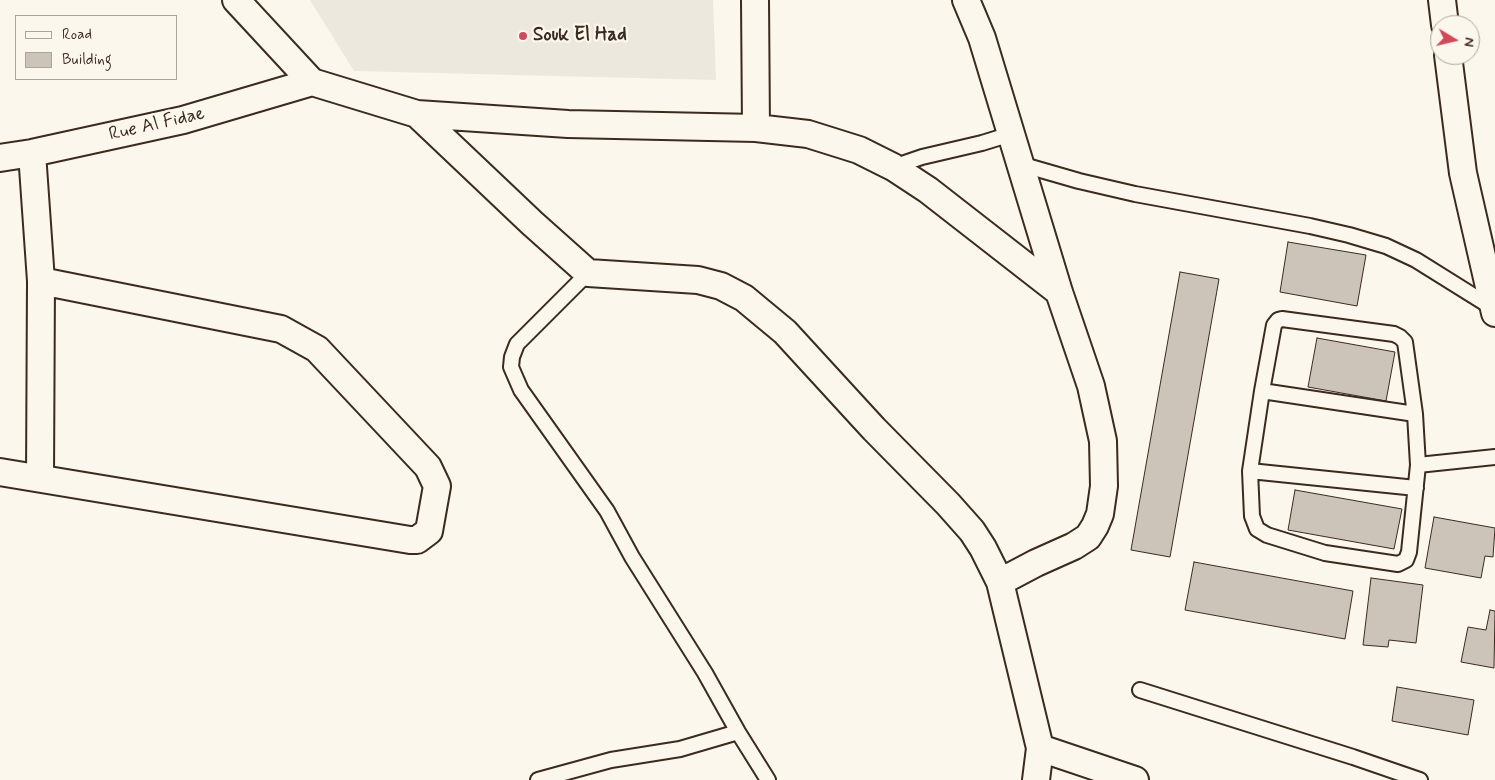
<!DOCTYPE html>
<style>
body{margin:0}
#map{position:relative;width:1495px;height:780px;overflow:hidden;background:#fbf7ec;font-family:Mynerve,sans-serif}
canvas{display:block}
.legend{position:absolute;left:15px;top:15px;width:162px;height:65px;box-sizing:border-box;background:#fbf7ec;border:1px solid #aea59a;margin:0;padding:6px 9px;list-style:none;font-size:15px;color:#3b2a1e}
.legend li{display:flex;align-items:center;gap:10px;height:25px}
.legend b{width:25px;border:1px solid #aea59a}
.north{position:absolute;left:1430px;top:15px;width:50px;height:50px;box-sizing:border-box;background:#fbf7ec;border:1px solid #aea59a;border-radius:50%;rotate:99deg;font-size:14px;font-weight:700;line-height:20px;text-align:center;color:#3b2a1e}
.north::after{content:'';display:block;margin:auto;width:18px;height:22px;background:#d1495b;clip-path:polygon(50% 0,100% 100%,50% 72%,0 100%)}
</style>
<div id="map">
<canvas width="1495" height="780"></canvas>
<ul class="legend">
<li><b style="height:6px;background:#fbf7ec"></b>Road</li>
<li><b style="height:14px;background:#ccc4b9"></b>Building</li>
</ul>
<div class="north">N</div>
</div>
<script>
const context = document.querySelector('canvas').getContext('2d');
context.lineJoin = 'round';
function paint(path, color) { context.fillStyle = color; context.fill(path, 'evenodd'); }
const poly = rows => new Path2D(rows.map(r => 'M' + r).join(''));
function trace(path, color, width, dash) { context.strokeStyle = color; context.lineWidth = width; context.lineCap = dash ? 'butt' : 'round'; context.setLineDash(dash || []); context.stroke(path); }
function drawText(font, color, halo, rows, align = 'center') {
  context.font = font + ' Mynerve,sans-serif'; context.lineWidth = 4.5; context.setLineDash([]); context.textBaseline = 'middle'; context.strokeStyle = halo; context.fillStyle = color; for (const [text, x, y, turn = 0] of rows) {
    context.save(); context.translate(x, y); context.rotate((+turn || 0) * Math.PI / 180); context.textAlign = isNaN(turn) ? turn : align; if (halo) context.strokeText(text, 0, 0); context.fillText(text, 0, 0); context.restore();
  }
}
const built = poly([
 [310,0,713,0,716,80,354,71]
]);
const building = poly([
 [1288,242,1366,255,1357,306,1280,292,1288,242],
 [1180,272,1219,279,1170,557,1131,550,1180,272],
 [1317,338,1395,352,1386,401,1308,387,1317,338],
 [1295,490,1402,509,1394,549,1288,530,1295,490],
 [1434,517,1495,528,1493,557,1485,556,1481,578,1425,568,1434,517],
 [1194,562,1353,591,1345,639,1185,610,1194,562],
 [1371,578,1423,585,1416,643,1389,640,1388,647,1363,645,1371,578],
 [1490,610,1495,611,1494,668,1461,662,1468,627,1486,630,1490,610],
 [1397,687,1474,700,1468,735,1392,721,1397,687]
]);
const lane = poly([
 [1020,164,1079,181,1135,194,1310,226,1349,235,1386,246,1416,260,1493,308],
 [893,167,922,157,982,143,1011,134],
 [588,273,517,344,512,357,511,367,521,390,607,511,632,557,705,673,738,732,768,780],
 [1282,319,1394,334,1400,337,1405,342,1415,414,1418,465,1409,552,1406,560,1398,564,1325,553,1267,535,1257,529,1252,516,1250,471,1262,391,1274,325,1278,320,1282,319],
 [1262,391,1415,414],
 [1418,465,1495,457],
 [1250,471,1416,488],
 [1140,690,1353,757,1420,780],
 [538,780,611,760,680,749,738,732]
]);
const street = poly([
 [236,0,312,82,417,114,568,124,756,128,808,134,859,150,893,167,928,190,1059,292],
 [755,0,756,128],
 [966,0,982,38,1059,292,1091,386,1103,441,1104,486,1100,514,1095,526,1088,537,1074,546,1036,563,1000,582,1040,748,1036,780],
 [1442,0,1445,25],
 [1448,55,1463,173,1495,313],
 [417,114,532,223,588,273,698,280,721,286,744,298,785,332,874,429,948,504,972,531,983,548,1000,582],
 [32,153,41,281,40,478],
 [0,158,32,153,183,120,312,82],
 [0,472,410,540,417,540,429,531,437,486,428,467,317,349,281,329,41,281],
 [1040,748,1135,780]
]);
const markers = [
 [523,36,5,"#d1495b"]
];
const poiNames = [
 ["Souk El Had",533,36]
];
const streetNames = [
 ["Rue Al Fidae",157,125,-13]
];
paint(built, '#ede8dd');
paint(building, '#ccc4b9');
trace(building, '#3b2a1e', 1);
trace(lane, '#3b2a1e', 18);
trace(street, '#3b2a1e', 30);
trace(lane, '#fbf7ec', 14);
trace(street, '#fbf7ec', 26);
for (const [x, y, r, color] of markers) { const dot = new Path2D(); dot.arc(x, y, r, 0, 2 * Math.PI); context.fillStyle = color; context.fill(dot); trace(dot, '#fbf7ec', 2); }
drawText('bold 19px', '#3b2a1e', '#fbf7ec', poiNames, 'left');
drawText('19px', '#3b2a1e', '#fbf7ec', streetNames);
</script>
